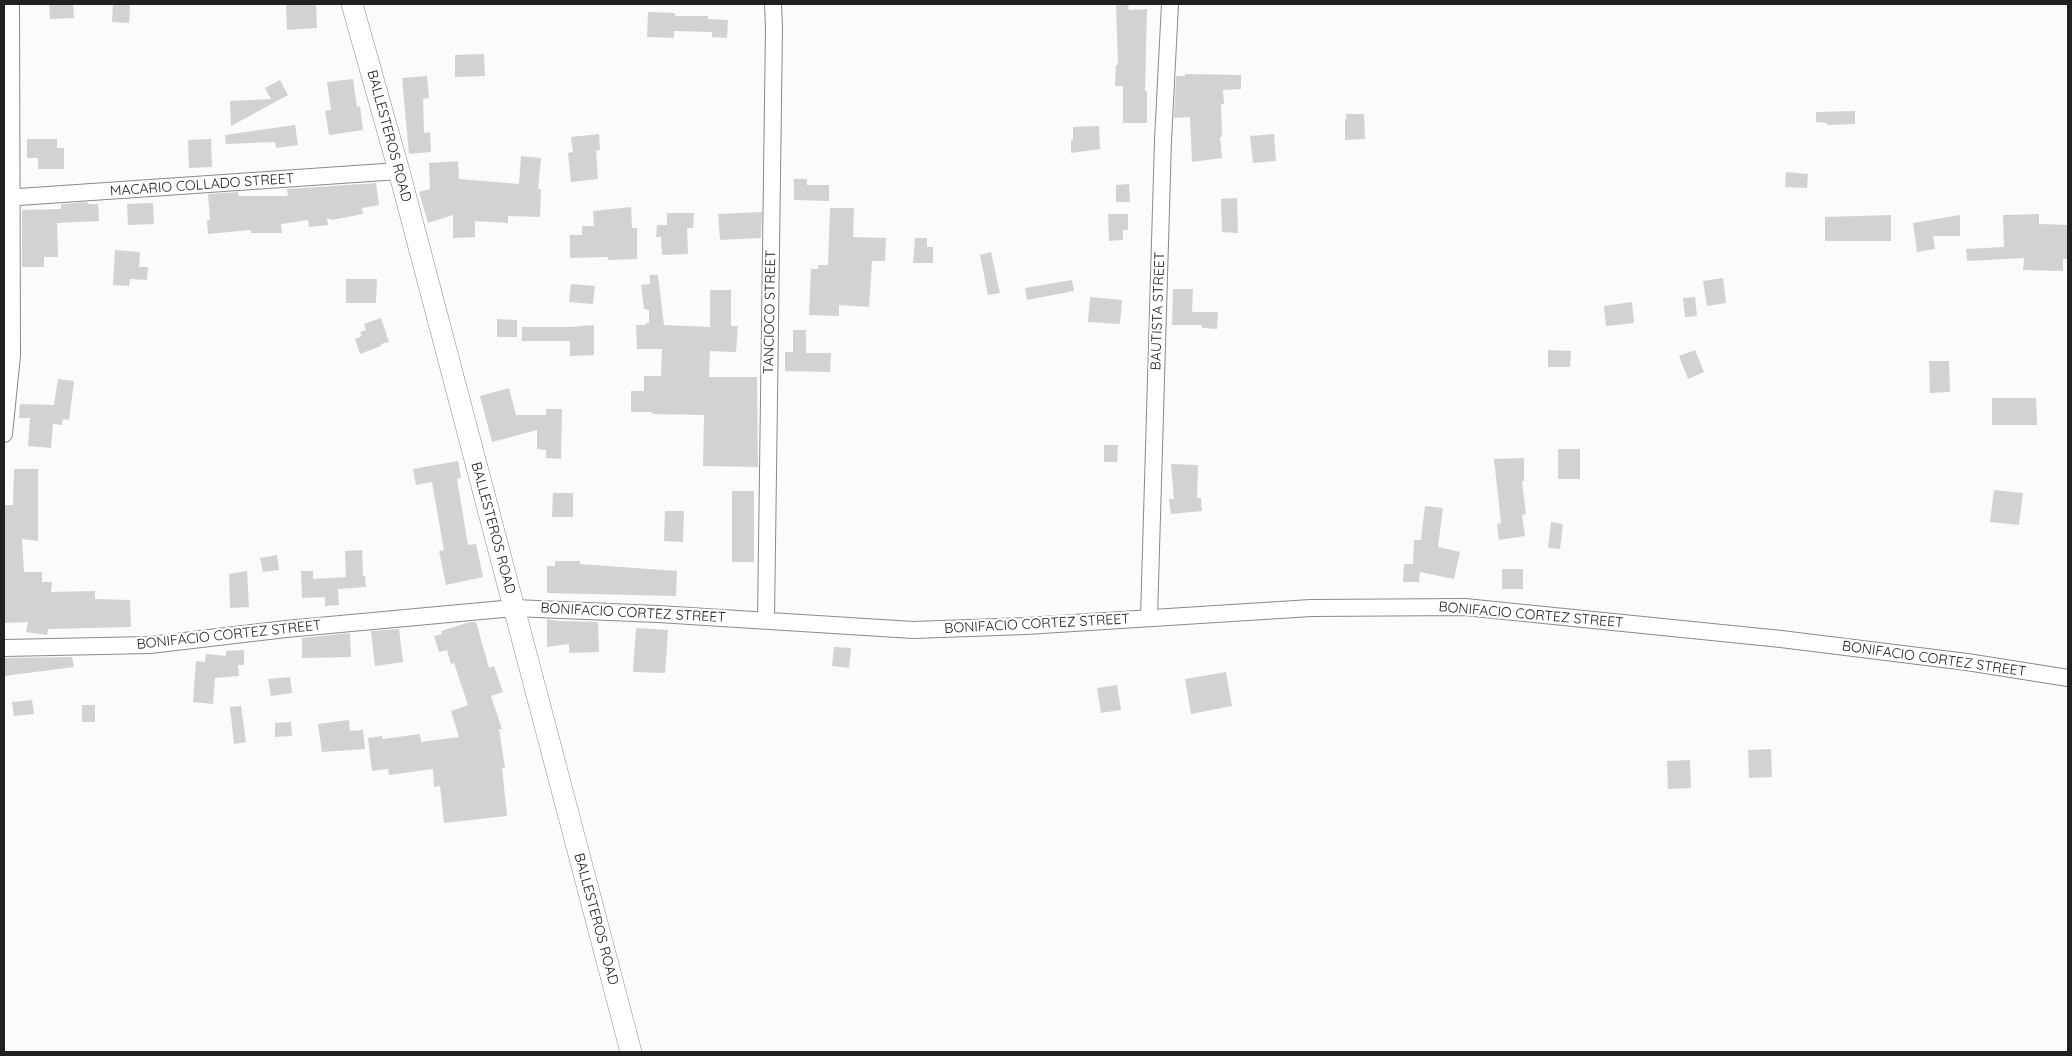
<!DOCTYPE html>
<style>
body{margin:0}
#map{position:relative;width:2072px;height:1056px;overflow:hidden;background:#fcfafc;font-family:Quicksand,sans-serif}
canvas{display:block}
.frame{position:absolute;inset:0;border:5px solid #212122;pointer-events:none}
</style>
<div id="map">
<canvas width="2072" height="1056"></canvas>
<div class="frame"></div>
</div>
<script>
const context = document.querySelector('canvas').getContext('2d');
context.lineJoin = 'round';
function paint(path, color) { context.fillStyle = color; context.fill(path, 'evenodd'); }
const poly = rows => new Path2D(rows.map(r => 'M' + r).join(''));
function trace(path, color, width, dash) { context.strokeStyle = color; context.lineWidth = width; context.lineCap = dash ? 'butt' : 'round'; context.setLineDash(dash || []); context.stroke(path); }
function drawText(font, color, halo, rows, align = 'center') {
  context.font = font + ' Quicksand,sans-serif'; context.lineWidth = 4.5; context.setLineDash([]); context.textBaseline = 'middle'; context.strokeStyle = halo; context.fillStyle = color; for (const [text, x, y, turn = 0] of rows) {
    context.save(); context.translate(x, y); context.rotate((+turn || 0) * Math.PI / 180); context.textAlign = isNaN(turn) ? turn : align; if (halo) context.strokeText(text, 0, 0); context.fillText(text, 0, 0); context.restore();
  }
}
const building = poly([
 [49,4,73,4,74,18,50,19],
 [113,4,130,5,129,23,112,22],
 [286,4,316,4,317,28,287,30],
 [1116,4,1128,4,1129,10,1147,9,1145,91,1147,91,1147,123,1123,123,1123,86,1115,86,1116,65,1118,65],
 [648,12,675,13,675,16,708,16,708,19,728,20,727,38,712,37,712,32,674,31,674,38,647,37],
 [484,54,485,76,455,77,455,55],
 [1185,74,1241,75,1241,89,1223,90,1224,104,1221,104,1222,137,1220,137,1222,158,1192,162,1190,117,1174,118,1176,76,1185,76],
 [427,76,429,98,423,99,424,133,430,132,431,152,409,154,402,78],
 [353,79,357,107,360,106,363,130,329,135,325,111,331,110,327,82],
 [280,80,288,95,231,126,230,101,271,99,265,88],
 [1855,111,1855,124,1827,125,1827,123,1816,122,1816,112],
 [1346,114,1364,114,1365,139,1345,140,1345,119,1347,119],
 [295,125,298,145,276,148,275,142,226,144,225,135],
 [1099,126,1100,149,1071,153,1071,140,1073,140,1073,127],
 [599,134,600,150,596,151,598,179,571,182,568,153,573,152,571,137],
 [1274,134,1276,161,1253,163,1250,136],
 [27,139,57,139,57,148,64,148,64,169,38,169,38,158,27,158],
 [211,139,212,167,189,168,188,140],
 [521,156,541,158,538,189,541,189,540,217,508,216,508,223,475,221,475,237,453,238,453,215,428,223,419,192,430,189,429,163,458,161,459,179,519,184],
 [1786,172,1808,174,1807,188,1785,187],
 [794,179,807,179,807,185,829,185,829,201,794,200],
 [376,183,379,205,362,208,363,214,332,220,327,218,328,225,309,227,308,220,281,224,282,233,251,233,251,230,208,234,207,221,210,220,208,194,238,192,239,196,288,196,287,189],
 [1129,184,1130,202,1116,202,1116,185],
 [1237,198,1238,233,1222,232,1221,199],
 [87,202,88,204,98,204,99,221,57,223,58,257,44,257,44,267,22,267,22,210,61,209,61,204],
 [153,203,154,224,128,225,127,204],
 [631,207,632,228,637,228,637,259,608,260,608,257,570,258,570,235,582,235,582,226,594,226,593,211],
 [830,208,854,208,853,237,886,238,885,261,872,261,869,307,839,305,839,316,809,315,811,269,818,269,818,265,828,265],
 [762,212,761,238,720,240,718,214],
 [667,213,694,213,693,228,687,228,688,254,662,255,661,237,656,237,657,225,667,225],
 [1108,214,1128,214,1128,230,1123,230,1123,240,1109,241],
 [2039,214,2039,224,2068,225,2068,259,2063,259,2063,271,2023,270,2024,258,1967,261,1966,249,2004,247,2003,215],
 [1891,215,1891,241,1825,241,1825,217],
 [1960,215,1960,236,1933,236,1935,249,1917,252,1913,223],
 [915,238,927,238,927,247,933,247,933,263,913,263],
 [115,250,140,252,139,267,148,267,147,280,130,279,129,286,113,285],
 [991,252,1000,293,988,295,980,255],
 [650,275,658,275,664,325,710,327,710,290,731,290,731,326,738,326,736,352,710,351,709,377,757,377,758,467,703,466,704,415,652,414,653,412,631,412,631,391,644,391,644,376,661,376,662,349,637,349,636,325,646,325,646,323,649,323,649,310,644,309,641,285,650,284],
 [1723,278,1726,303,1707,306,1703,281],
 [346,279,377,279,376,303,346,303],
 [1072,280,1074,291,1027,300,1025,288],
 [571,284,595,286,593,304,569,302],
 [1173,289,1193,289,1192,312,1218,312,1217,329,1202,328,1202,325,1172,325],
 [1090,297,1122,300,1120,324,1088,322],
 [1695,297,1697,316,1685,317,1683,298],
 [1632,302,1634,323,1606,326,1604,306],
 [381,318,389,342,381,344,381,346,360,354,355,339,362,336,360,332,366,330,364,324],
 [497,319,517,320,517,337,497,337],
 [594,325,594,355,570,356,570,341,522,341,522,327,569,327],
 [793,330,806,330,806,353,831,353,830,372,785,371,785,352,793,352],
 [1548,350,1571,351,1570,367,1548,367],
 [1695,350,1704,372,1688,379,1679,356],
 [1929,361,1949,361,1950,392,1930,393],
 [58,379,74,381,69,420,63,419,62,425,53,424,51,448,28,446,30,418,19,418,20,404,54,405],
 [509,388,516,415,546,415,546,409,562,409,561,459,546,458,546,450,537,449,537,430,492,442,480,396],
 [1992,398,2036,398,2037,425,1992,425],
 [1104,445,1118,445,1117,462,1104,462],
 [1558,449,1580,449,1580,479,1558,479],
 [1524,458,1524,481,1522,481,1526,514,1522,515,1525,536,1499,540,1497,524,1501,523,1494,459],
 [458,461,461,478,457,479,468,545,476,544,483,577,446,585,439,551,444,550,432,482,416,485,413,469],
 [1171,464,1198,465,1197,498,1201,498,1202,511,1171,514,1169,499,1174,499],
 [14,469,38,469,38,541,22,539,24,572,42,572,42,582,52,582,51,592,95,591,95,599,130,600,131,627,48,629,47,635,26,632,28,622,4,623,4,505,13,505],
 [1994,490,2023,493,2019,525,1990,522],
 [732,491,754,491,754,562,732,562],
 [553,493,573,493,573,517,552,517],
 [1425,506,1443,508,1438,547,1460,552,1454,579,1420,572,1419,582,1403,582,1404,564,1413,564,1414,540,1421,540],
 [665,511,684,511,683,542,664,541],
 [1551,522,1563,524,1560,549,1548,548],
 [362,550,363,576,365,576,366,587,338,589,339,605,325,606,325,597,302,598,301,571,313,571,313,579,346,577,345,551],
 [277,555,279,570,263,572,260,558],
 [555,561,580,561,580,564,677,571,676,596,547,593,547,566,555,566],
 [1502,569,1523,569,1523,589,1502,589],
 [247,571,249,607,230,608,229,574],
 [547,619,559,621,598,622,599,652,569,653,569,644,547,647],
 [470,622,476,622,489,668,494,666,503,692,491,696,502,729,499,729,505,768,502,768,507,816,444,823,440,786,434,787,433,769,389,775,388,769,372,771,368,738,382,736,383,739,420,734,421,742,459,737,451,711,468,705,454,663,451,664,447,650,439,652,434,636,442,634,441,631],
 [636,628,668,630,665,673,633,672],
 [399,629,403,662,375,666,371,631],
 [350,633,351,657,302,658,302,638],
 [834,647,851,648,849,668,832,666],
 [244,650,244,665,238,665,239,676,215,678,213,704,193,702,196,661,205,662,206,654,226,656,226,651],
 [72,657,74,667,4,676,4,658],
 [1226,672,1232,706,1191,714,1185,679],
 [290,677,292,693,271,696,268,679],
 [1117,685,1121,710,1101,713,1097,688],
 [32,700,34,714,14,716,12,702],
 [82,705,95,705,95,722,82,722],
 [241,706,246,742,234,744,230,707],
 [349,720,350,731,363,730,365,749,322,752,318,724],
 [291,722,292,736,275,737,275,723],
 [1771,749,1772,777,1749,778,1748,750],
 [1690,760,1691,788,1668,789,1667,761]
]);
const minor = poly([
 [4,198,399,171],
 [4,434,12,355,11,4],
 [1149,618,1163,140,1170,4],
 [766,620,774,27,773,4],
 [4,648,150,645,286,629,514,608,658,614,913,630,1026,626,1311,608,1465,607,1781,639,1967,662,2068,678]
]);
const major = poly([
 [352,4,399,171,631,1052]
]);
const streetNames = [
 ["BALLESTEROS ROAD",389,136,75],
 ["MACARIO COLLADO STREET",202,185,-4],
 ["BAUTISTA STREET",1158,311,-88],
 ["TANCIOCO STREET",770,312,-89],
 ["BALLESTEROS ROAD",493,528,75],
 ["BONIFACIO CORTEZ STREET",633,613,3],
 ["BONIFACIO CORTEZ STREET",1531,615,5],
 ["BONIFACIO CORTEZ STREET",1037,624,-3],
 ["BONIFACIO CORTEZ STREET",229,635,-6],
 ["BONIFACIO CORTEZ STREET",1934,659,8],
 ["BALLESTEROS ROAD",596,919,75]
];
paint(building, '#d3d1d4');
trace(minor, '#8b898c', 18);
trace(major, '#8b898c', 22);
trace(minor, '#fff', 16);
trace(major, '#fff', 21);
drawText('14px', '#212122', '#fff', streetNames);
</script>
